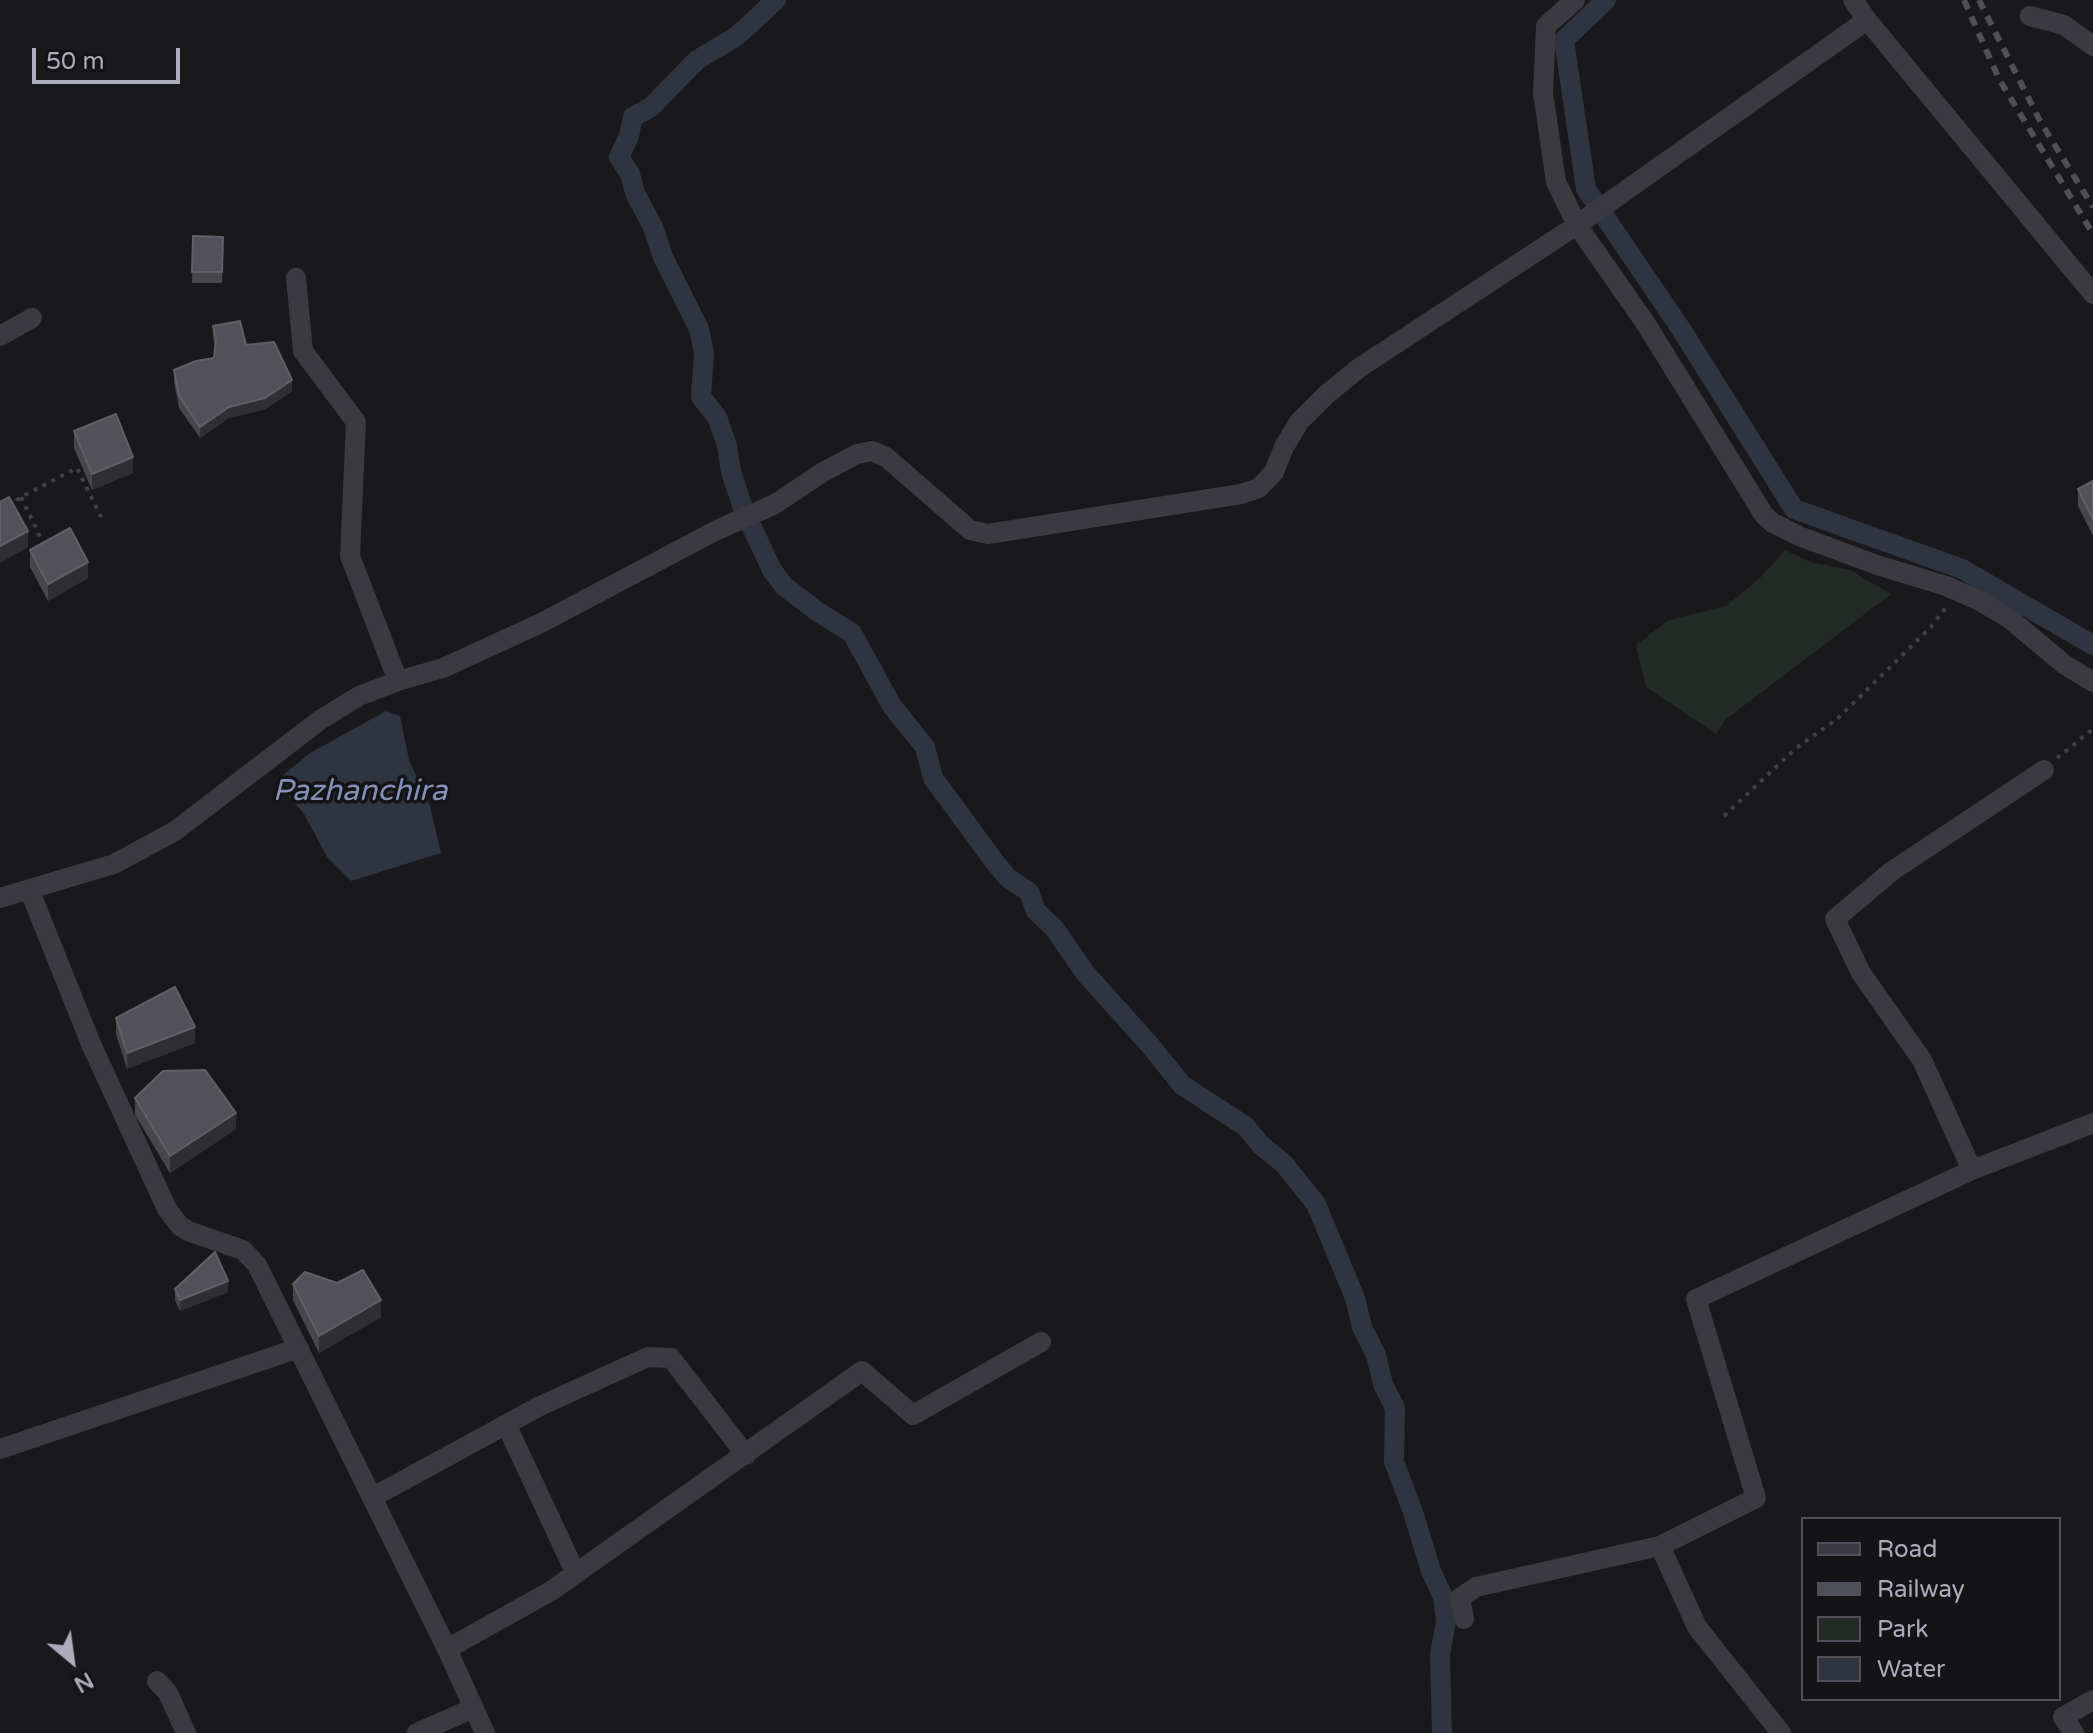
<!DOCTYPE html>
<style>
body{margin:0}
#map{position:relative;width:2093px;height:1733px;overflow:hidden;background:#19191b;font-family:"Varela Round",sans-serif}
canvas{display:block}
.legend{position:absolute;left:1801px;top:1517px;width:260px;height:184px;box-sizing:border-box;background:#141416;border:2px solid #505158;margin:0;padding:10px 14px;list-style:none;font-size:24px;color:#abacbb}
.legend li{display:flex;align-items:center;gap:16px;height:40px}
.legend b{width:40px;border:2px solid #505158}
.north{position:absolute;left:32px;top:1621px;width:80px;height:80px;-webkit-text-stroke:6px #141416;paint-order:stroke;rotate:151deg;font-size:22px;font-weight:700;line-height:32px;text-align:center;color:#abacbb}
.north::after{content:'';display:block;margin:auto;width:28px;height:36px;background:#abacbb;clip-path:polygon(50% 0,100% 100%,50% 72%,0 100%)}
.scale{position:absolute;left:32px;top:48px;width:148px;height:36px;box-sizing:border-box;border:4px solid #abacbb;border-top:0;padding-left:10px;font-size:24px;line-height:28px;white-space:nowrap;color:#abacbb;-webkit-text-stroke:6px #141416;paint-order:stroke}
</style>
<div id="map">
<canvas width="2093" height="1733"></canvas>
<ul class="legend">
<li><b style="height:10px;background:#3a3a40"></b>Road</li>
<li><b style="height:10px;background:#4e4f57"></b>Railway</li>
<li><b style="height:22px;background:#222b25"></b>Park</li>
<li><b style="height:22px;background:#2e3440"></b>Water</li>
</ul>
<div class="north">N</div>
<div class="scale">50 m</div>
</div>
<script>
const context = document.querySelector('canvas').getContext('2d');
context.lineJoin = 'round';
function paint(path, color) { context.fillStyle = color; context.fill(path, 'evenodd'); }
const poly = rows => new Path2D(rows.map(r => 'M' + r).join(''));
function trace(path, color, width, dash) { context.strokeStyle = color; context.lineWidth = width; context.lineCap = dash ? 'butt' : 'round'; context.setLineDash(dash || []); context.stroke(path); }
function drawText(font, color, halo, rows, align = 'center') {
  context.font = font + ' "Varela Round",sans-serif'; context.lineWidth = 7; context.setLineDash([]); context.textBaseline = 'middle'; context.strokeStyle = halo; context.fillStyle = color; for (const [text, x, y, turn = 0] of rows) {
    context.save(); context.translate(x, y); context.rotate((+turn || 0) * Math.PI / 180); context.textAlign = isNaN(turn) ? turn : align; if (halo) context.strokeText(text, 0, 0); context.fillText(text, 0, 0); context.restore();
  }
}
const green = poly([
 [1785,550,1810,562,1850,570,1891,594,1725,720,1716,734,1646,687,1636,645,1669,620,1726,606,1761,577]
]);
const water = poly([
 [386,711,400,716,409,760,430,806,441,853,351,881,327,857,304,814,276,781,310,753]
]);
const canal = poly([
 [776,0,737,36,697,60,651,107,633,117,629,136,619,157,630,174,635,193,653,227,663,257,699,329,704,353,701,397,717,417,727,445,731,472,743,508,772,570,784,586,818,612,852,633,892,706,925,747,933,778,994,861,1008,878,1029,892,1036,911,1054,928,1086,974,1149,1044,1182,1085,1245,1126,1261,1145,1284,1164,1316,1204,1355,1298,1362,1327,1376,1355,1383,1384,1395,1408,1394,1462,1413,1512,1431,1571,1443,1597,1446,1621,1440,1655,1442,1733],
 [1606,0,1564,40,1586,189,1681,329,1794,509,1962,569,2093,645]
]);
const path = poly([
 [21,497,44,545],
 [0,512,21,497,77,468,104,523],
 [2057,758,2093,729],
 [1724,816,1795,749,1837,719,1931,627,1947,606]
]);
const minor = poly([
 [1575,0,1546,26,1543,93,1556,182,1577,225,1646,324,1764,515,1773,523,1799,536,1877,565,1946,586,1978,600,2010,619,2065,665,2093,682],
 [1853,0,1867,20],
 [2030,16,2064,25,2093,46],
 [296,278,303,351,356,422,350,556,398,681],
 [0,336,32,318],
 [29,889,91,1044,167,1209,180,1226,188,1231,243,1250,257,1265,447,1649,485,1733],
 [0,898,114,864,175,831,320,720,359,696,398,681,443,668,541,623,717,530,775,504,823,472,857,454,872,451,886,457,970,530,988,534,1241,494,1259,488,1274,472,1284,447,1299,422,1326,395,1359,368,1577,225,1867,20,2093,294],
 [1972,1170,1922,1060,1861,973,1835,919,1892,871,2044,770],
 [506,1424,576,1574],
 [0,1449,299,1348],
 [373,1497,540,1406,648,1357,671,1358,746,1455],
 [1660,1546,1697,1627,1781,1733],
 [1464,1619,1460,1598,1476,1587,1660,1546,1756,1498,1696,1299,1972,1170,2093,1123],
 [447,1649,551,1591,862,1371,913,1415,1041,1342],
 [157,1681,168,1693,186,1733],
 [417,1733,474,1708],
 [2074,1733,2063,1717,2093,1700]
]);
const rail = poly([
 [1964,0,1999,79,2093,234],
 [1979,0,2040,121,2093,207]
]);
const wall = poly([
 [193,236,223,237,222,283,192,283],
 [213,326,246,345,292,391,265,409,229,418,200,438,179,408,174,382,174,370,214,358,215,347,213,337],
 [74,431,133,473,92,490,74,448],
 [2093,481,2093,536,2078,506,2078,489],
 [30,550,88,578,48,601,30,567],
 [116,1018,195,1043,127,1069,116,1034],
 [135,1098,236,1129,170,1173,135,1115],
 [293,1284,381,1317,319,1353,293,1300],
 [175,1289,228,1292,180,1311,175,1300]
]);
const shadedWall = poly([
 [292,380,292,391,265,409,229,418,200,438,200,427,229,407],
 [133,457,133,473,92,490,92,474],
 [28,531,28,547,0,563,0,546],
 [88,562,88,578,48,601,48,584],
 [195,1027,195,1043,127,1069,127,1053],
 [236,1113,236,1129,170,1173,170,1156],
 [228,1281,228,1292,180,1311,180,1300],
 [381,1300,381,1317,319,1353,319,1336]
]);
const building = poly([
 [193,236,223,237,222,272,192,272,193,236],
 [240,321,246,345,274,342,292,380,265,398,229,407,200,427,179,396,174,370,196,361,214,358,216,340,213,326,240,321],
 [116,414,133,457,92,474,74,431,116,414],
 [2093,481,2093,519,2078,489,2093,481],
 [9,497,28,531,0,546,0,502,9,497],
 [70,528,88,562,48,584,30,550,70,528],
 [175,987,195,1027,127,1053,116,1018,175,987],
 [205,1070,236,1113,170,1156,135,1098,163,1071,205,1070],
 [215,1252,228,1281,180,1300,175,1289,215,1252],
 [363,1270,381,1300,319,1336,293,1284,305,1272,337,1283,363,1270]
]);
const waterNames = [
 ["Pazhanchira",360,792]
];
paint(green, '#222b25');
paint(water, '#2e3440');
trace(canal, '#2e3440', 20);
trace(path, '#3f4047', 4, [4, 6]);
trace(minor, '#3a3a40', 20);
trace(rail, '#4e4f57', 6, [10, 8]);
paint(wall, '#46464b');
paint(shadedWall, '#2f2f33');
paint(building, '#515157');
trace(building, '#5f5f67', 2);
drawText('italic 30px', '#8191b7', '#141416', waterNames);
</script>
